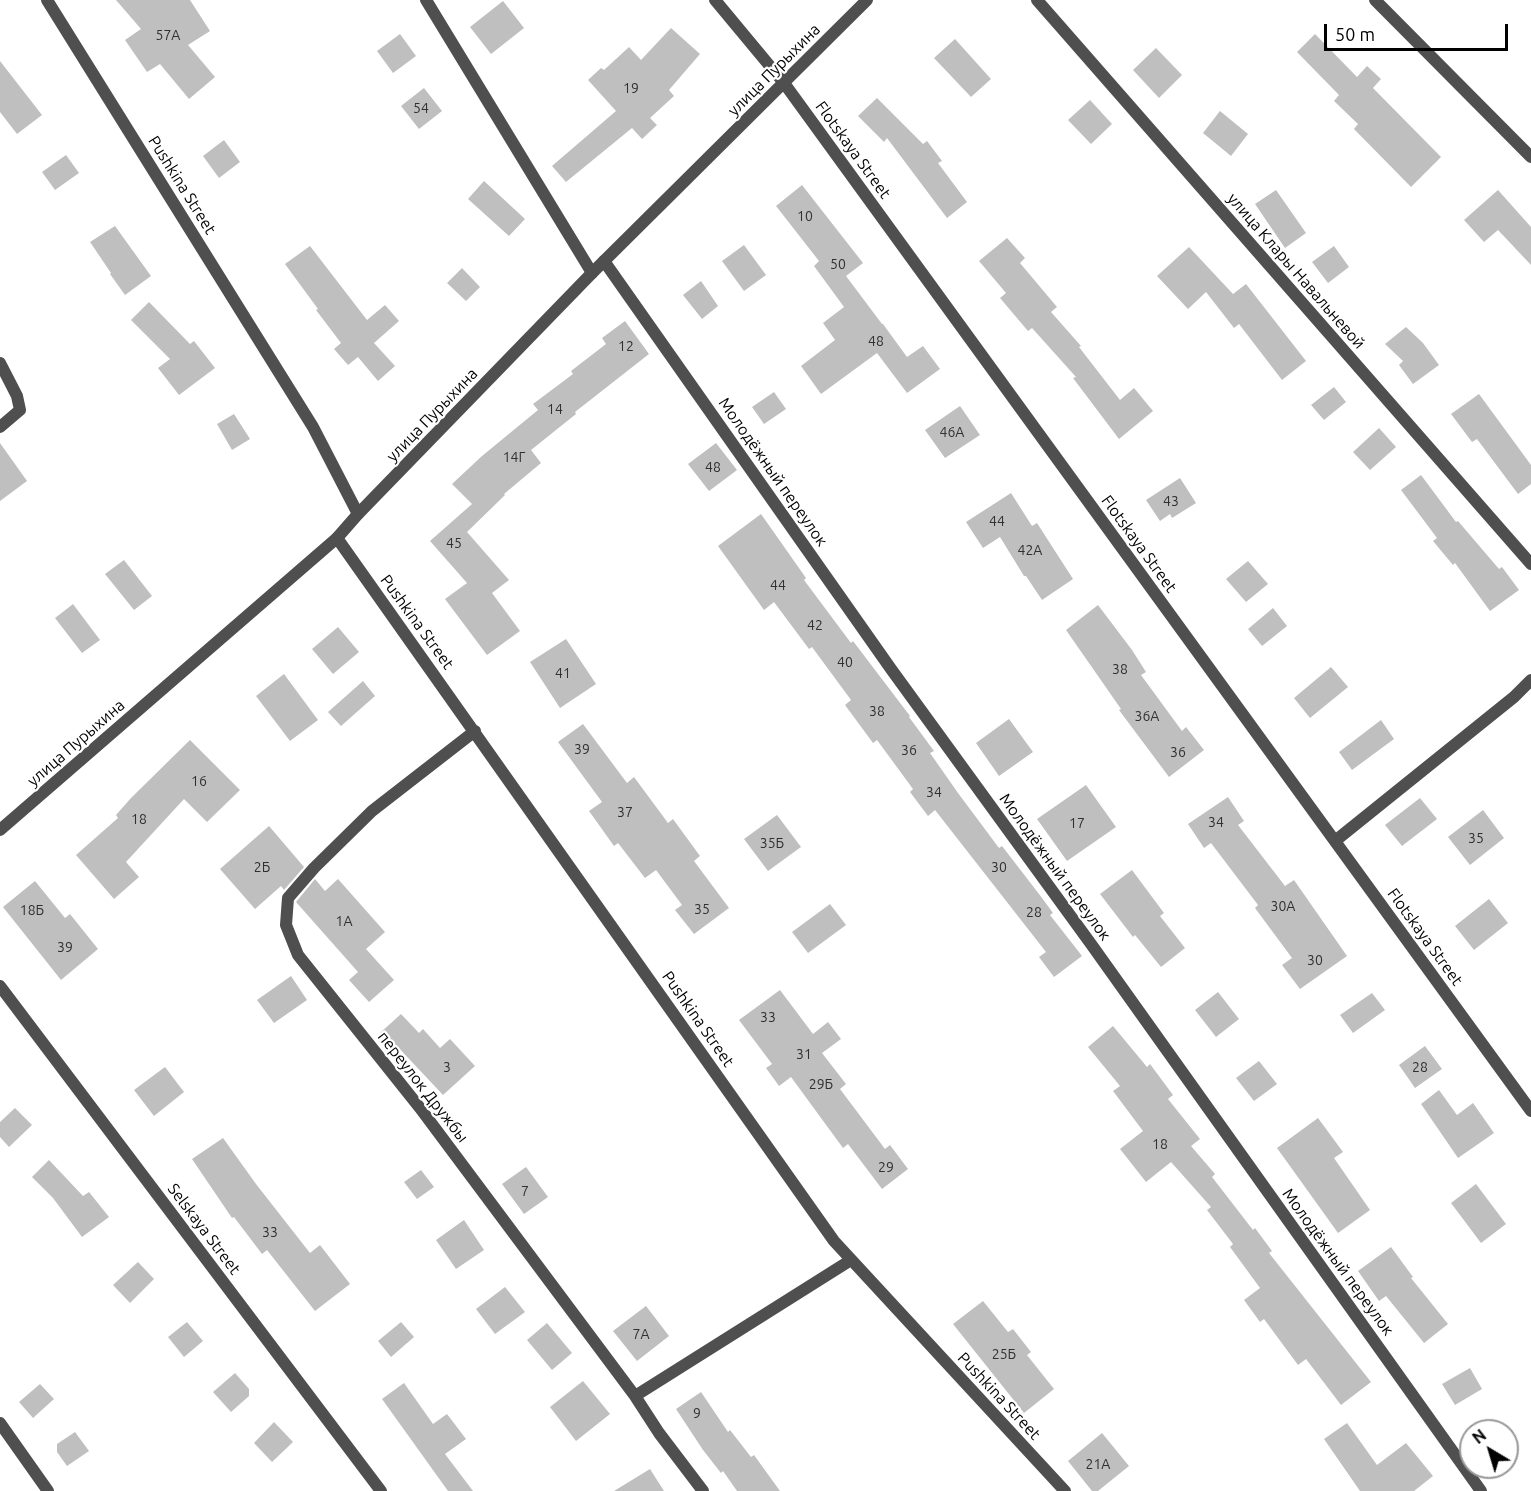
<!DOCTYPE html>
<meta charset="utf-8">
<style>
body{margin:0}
#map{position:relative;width:1531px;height:1491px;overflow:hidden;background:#fff;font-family:Ubuntu,sans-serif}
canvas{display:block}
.north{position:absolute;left:1459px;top:1419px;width:60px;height:60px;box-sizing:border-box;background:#fff;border:2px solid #999;border-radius:50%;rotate:322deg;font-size:16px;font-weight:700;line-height:24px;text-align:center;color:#000}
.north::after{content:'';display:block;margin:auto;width:21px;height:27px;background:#000;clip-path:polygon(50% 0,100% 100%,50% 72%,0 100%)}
.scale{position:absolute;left:1324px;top:24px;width:184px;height:27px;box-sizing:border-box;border:3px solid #000;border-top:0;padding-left:8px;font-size:18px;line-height:21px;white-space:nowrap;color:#000;-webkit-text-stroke:4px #fff;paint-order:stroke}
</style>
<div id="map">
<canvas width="1531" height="1491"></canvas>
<div class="north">N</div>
<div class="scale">50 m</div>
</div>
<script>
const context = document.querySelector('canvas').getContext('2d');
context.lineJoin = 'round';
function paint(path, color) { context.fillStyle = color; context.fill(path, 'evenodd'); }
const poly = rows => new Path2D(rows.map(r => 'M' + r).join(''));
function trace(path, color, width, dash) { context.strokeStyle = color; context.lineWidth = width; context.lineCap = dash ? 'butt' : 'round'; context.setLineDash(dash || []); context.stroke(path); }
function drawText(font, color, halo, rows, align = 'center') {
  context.font = font + ' Ubuntu,sans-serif'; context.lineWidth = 4.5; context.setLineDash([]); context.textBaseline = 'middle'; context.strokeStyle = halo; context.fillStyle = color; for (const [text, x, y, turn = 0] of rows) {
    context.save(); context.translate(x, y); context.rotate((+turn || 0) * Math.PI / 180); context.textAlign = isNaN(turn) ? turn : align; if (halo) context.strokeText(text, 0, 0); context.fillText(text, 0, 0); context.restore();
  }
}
const building = poly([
 [116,0,190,0,210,31,188,45,215,77,189,99,160,64,147,72,125,40,141,29],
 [503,1,524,28,491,54,470,27],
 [671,28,700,54,669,90,674,96,650,118,657,125,642,139,632,128,566,182,552,166,616,111,588,80,601,68,604,70,629,47,641,60],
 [400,34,416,56,393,73,377,51],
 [1315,34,1357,77,1367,66,1381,79,1373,88,1441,157,1411,187,1354,129,1358,124,1334,101,1339,95,1297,52],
 [955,39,991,79,971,97,934,58],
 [1156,48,1182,75,1159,98,1133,70],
 [0,61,42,115,17,134,0,112],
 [424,88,442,111,419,129,401,106],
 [877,98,923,144,927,141,942,161,938,163,967,202,947,218,887,138,884,142,858,116],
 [1090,100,1112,124,1091,144,1068,120],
 [1220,111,1248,134,1231,156,1203,133],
 [224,140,240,162,219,178,203,156],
 [66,155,79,173,55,190,42,172],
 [484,181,525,219,509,236,468,199],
 [802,185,863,263,846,276,882,324,883,324,907,357,923,346,940,369,907,393,877,353,821,394,801,366,835,340,823,323,844,307,814,266,819,261,776,206],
 [1276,190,1306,233,1285,248,1255,204],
 [1498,190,1531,227,1531,265,1498,230,1484,242,1464,220],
 [115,226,151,276,125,295,110,274,111,273,90,242],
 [1007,238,1025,258,1020,263,1057,307,1051,312,1081,346,1079,347,1120,400,1134,388,1153,411,1119,439,1073,378,1076,377,1032,328,1028,331,1000,298,1006,293,979,261],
 [744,245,766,275,744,291,722,261],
 [310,246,367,320,385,305,399,321,374,343,395,366,378,381,358,357,348,365,334,349,341,343,316,310,318,309,285,264],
 [1334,246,1349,267,1328,283,1312,262],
 [1189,247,1233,294,1246,284,1306,361,1282,380,1239,324,1234,328,1206,292,1188,309,1157,276],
 [462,268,480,287,466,301,447,283],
 [701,281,718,306,702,319,683,295],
 [149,302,190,344,194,341,215,368,179,395,158,368,170,359,131,320],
 [625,321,649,354,575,412,576,414,531,450,541,463,504,494,505,495,467,532,509,580,492,593,520,631,487,655,445,599,467,583,430,541,472,504,452,484,482,456,538,410,533,404,573,374,571,371,606,344,602,338],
 [1406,327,1423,343,1439,365,1413,384,1399,365,1403,361,1385,344],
 [1334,387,1346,402,1324,420,1311,405],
 [774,392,786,409,764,424,752,407],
 [1479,394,1531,465,1531,484,1518,494,1477,439,1472,442,1451,414],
 [960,406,980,435,945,458,925,430],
 [234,414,250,439,232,450,217,424],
 [1379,428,1396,447,1370,470,1353,452],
 [0,443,27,481,0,501],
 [716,443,737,470,709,491,688,464],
 [1421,475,1456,522,1458,521,1499,569,1502,567,1519,590,1490,611,1455,563,1453,565,1433,541,1437,538,1401,490],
 [1180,478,1196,503,1172,518,1170,514,1160,521,1146,500],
 [1011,493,1032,526,1037,523,1073,579,1042,600,1026,576,1024,576,1000,537,983,548,966,522],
 [761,514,806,578,804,580,851,643,853,641,910,716,909,717,934,751,930,753,958,793,999,848,1002,846,1039,894,1053,913,1050,915,1082,956,1054,977,1039,957,1046,952,935,810,928,816,910,792,913,789,877,740,873,743,845,705,851,700,812,647,809,649,774,602,764,610,718,546],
 [124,560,152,596,134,610,105,574],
 [1248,561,1268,584,1246,602,1226,579],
 [73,604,100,640,82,653,55,618],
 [1098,605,1132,650,1146,672,1141,675,1182,731,1186,727,1204,750,1169,777,1119,710,1121,709,1066,630],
 [1273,608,1287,626,1262,646,1248,629],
 [338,627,359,652,333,674,312,649],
 [566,639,596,684,560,708,530,662],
 [1331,667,1348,687,1310,718,1294,698],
 [284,674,318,720,290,741,256,696],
 [363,681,375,696,341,726,328,712],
 [1009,719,1033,752,999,776,976,743],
 [1381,720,1394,739,1352,770,1339,752],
 [583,724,627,783,634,777,668,823,673,819,700,856,694,861,729,908,694,934,675,910,682,905,656,870,645,878,618,843,614,846,589,811,602,802,558,742],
 [190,740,240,790,207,822,184,799,126,862,139,877,114,899,76,855,118,818,116,815,131,798],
 [1086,785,1116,827,1067,861,1037,819],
 [1228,797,1244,821,1238,825,1285,886,1294,880,1347,956,1300,989,1282,965,1292,958,1255,908,1258,905,1211,843,1204,848,1188,824],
 [1420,798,1437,819,1402,846,1385,825],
 [1483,810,1504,838,1470,865,1448,837],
 [777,815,801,847,768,871,744,839],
 [269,826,304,867,284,890,281,886,255,909,220,869],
 [1132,870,1164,913,1160,916,1185,948,1161,967,1135,935,1133,937,1100,894],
 [315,879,325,891,338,879,385,932,366,949,394,980,369,1002,349,980,358,972,296,902],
 [35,881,65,918,70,914,98,949,61,980,3,907],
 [1489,899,1508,923,1474,950,1455,926],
 [830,904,846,925,808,953,792,932],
 [291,976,307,1000,274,1023,257,1000],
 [780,990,813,1034,828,1022,841,1039,822,1053,846,1084,840,1089,885,1149,890,1145,908,1169,882,1189,848,1144,843,1148,791,1077,779,1086,766,1068,772,1064,739,1020],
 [1218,992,1239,1019,1216,1037,1195,1010],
 [1372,993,1385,1010,1353,1033,1340,1015],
 [401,1014,419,1033,423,1029,440,1048,450,1039,475,1066,443,1095,396,1045,393,1048,380,1033],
 [1113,1026,1147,1067,1150,1064,1173,1095,1168,1099,1200,1139,1191,1146,1215,1174,1212,1177,1253,1230,1255,1228,1272,1251,1269,1253,1371,1382,1341,1405,1306,1359,1298,1365,1264,1319,1260,1322,1244,1300,1260,1288,1230,1247,1233,1244,1207,1210,1211,1207,1171,1162,1146,1182,1120,1149,1143,1131,1113,1091,1120,1086,1088,1047],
 [1425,1046,1442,1069,1415,1088,1399,1065],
 [1259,1061,1277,1084,1254,1101,1236,1078],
 [165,1067,184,1092,154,1116,134,1090],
 [1439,1090,1457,1115,1473,1103,1494,1133,1458,1158,1421,1104],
 [15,1108,32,1125,9,1147,0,1137,0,1122],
 [1318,1118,1343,1152,1334,1158,1370,1210,1338,1233,1277,1148],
 [223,1138,256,1184,310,1253,320,1245,350,1284,315,1311,267,1250,262,1254,234,1217,232,1218,192,1159],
 [49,1160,83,1196,89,1192,109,1217,82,1237,53,1198,32,1177],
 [526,1167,548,1197,524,1214,502,1184],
 [421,1170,434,1187,417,1199,404,1182],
 [1476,1184,1506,1224,1481,1243,1451,1203],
 [464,1220,484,1250,456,1269,436,1240],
 [1391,1247,1413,1277,1411,1278,1448,1324,1424,1343,1386,1296,1379,1301,1358,1271],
 [138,1262,154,1279,130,1303,113,1285],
 [505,1287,525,1312,495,1334,476,1309],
 [983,1301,1008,1332,1013,1329,1031,1352,1027,1355,1054,1389,1024,1413,953,1324],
 [646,1306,669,1336,637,1361,613,1331],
 [187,1322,203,1341,184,1357,168,1337],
 [401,1322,414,1337,391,1357,378,1341],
 [547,1323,572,1353,552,1370,527,1340],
 [1470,1368,1482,1389,1455,1405,1442,1384],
 [235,1373,249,1389,249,1396,231,1412,213,1392],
 [583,1381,610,1414,576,1441,550,1407],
 [404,1383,433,1424,447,1414,466,1439,445,1454,473,1491,448,1491,382,1399],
 [40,1384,54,1399,33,1418,19,1402],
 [701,1392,728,1432,730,1430,751,1457,754,1455,780,1491,737,1491,723,1471,721,1473,703,1450,676,1409],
 [274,1422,293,1442,272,1462,254,1443],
 [1347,1423,1377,1465,1406,1443,1433,1476,1414,1491,1360,1491,1324,1439],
 [75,1432,89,1451,67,1466,57,1452,57,1444],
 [1102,1433,1129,1466,1098,1491,1092,1491,1068,1461],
 [650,1469,664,1491,614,1491]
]);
const minor = poly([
 [47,0,313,427,358,514],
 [426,0,592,273],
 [715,0,784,83,1531,1111],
 [1037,0,1531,564],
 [1375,0,1531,157],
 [604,261,891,669,1091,944,1481,1491],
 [0,363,17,396,20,410,0,427],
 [337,538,834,1241,1065,1491],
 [475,731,372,811,314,868,288,898,286,925,298,955,420,1108,635,1396,659,1433,703,1491],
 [1335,841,1514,697,1531,680],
 [0,986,381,1491],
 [635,1396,851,1260],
 [0,1423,48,1491]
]);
const tertiary = poly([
 [0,830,337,538,358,514,592,273,867,0]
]);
const numberNames = [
 ["57А",168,35],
 ["19",631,88],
 ["54",421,108],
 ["10",805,216],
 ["50",838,264],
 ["48",876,341],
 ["12",626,346],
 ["14",555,409],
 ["46А",952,432],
 ["14Г",514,457],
 ["48",713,467],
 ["43",1171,501],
 ["44",997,521],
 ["45",454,543],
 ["42А",1030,550],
 ["44",778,585],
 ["42",815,625],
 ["40",845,662],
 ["38",1120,669],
 ["41",563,673],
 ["38",877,711],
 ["36А",1147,716],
 ["39",582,749],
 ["36",909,750],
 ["36",1178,752],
 ["16",199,781],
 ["34",934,792],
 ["37",625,812],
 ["18",139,819],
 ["34",1216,822],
 ["17",1077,823],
 ["35",1476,838],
 ["35Б",772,843],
 ["2Б",262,867],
 ["30",999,867],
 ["30А",1283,906],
 ["35",702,909],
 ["18Б",32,910],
 ["28",1034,912],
 ["1А",344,921],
 ["39",65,947],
 ["30",1315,960],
 ["33",768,1017],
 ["31",804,1054],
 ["3",447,1067],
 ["28",1420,1067],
 ["29Б",821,1084],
 ["18",1160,1144],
 ["29",886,1167],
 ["7",525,1191],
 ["33",270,1232],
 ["7А",641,1334],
 ["25Б",1004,1354],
 ["9",697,1413],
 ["21А",1098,1464]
];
const streetNames = [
 ["улица Пурыхина",774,70,-45],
 ["Flotskaya Street",853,150,54],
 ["Pushkina Street",182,185,58],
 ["улица Клары Навальневой",1296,271,49],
 ["улица Пурыхина",432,415,-46],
 ["Молодёжный переулок",773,472,55],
 ["Flotskaya Street",1139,544,54],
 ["Pushkina Street",417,622,54],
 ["улица Пурыхина",76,743,-41],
 ["Молодёжный переулок",1055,867,54],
 ["Flotskaya Street",1425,937,54],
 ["Pushkina Street",698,1019,55],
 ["переулок Дружбы",423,1087,52],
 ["Selskaya Street",204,1229,53],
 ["Молодёжный переулок",1338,1262,54],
 ["Pushkina Street",999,1396,47]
];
paint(building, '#bfbfbf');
trace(minor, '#4f4f4f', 12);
trace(tertiary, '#4f4f4f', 12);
drawText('14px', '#303030', null, numberNames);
drawText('16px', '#000', '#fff', streetNames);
</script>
